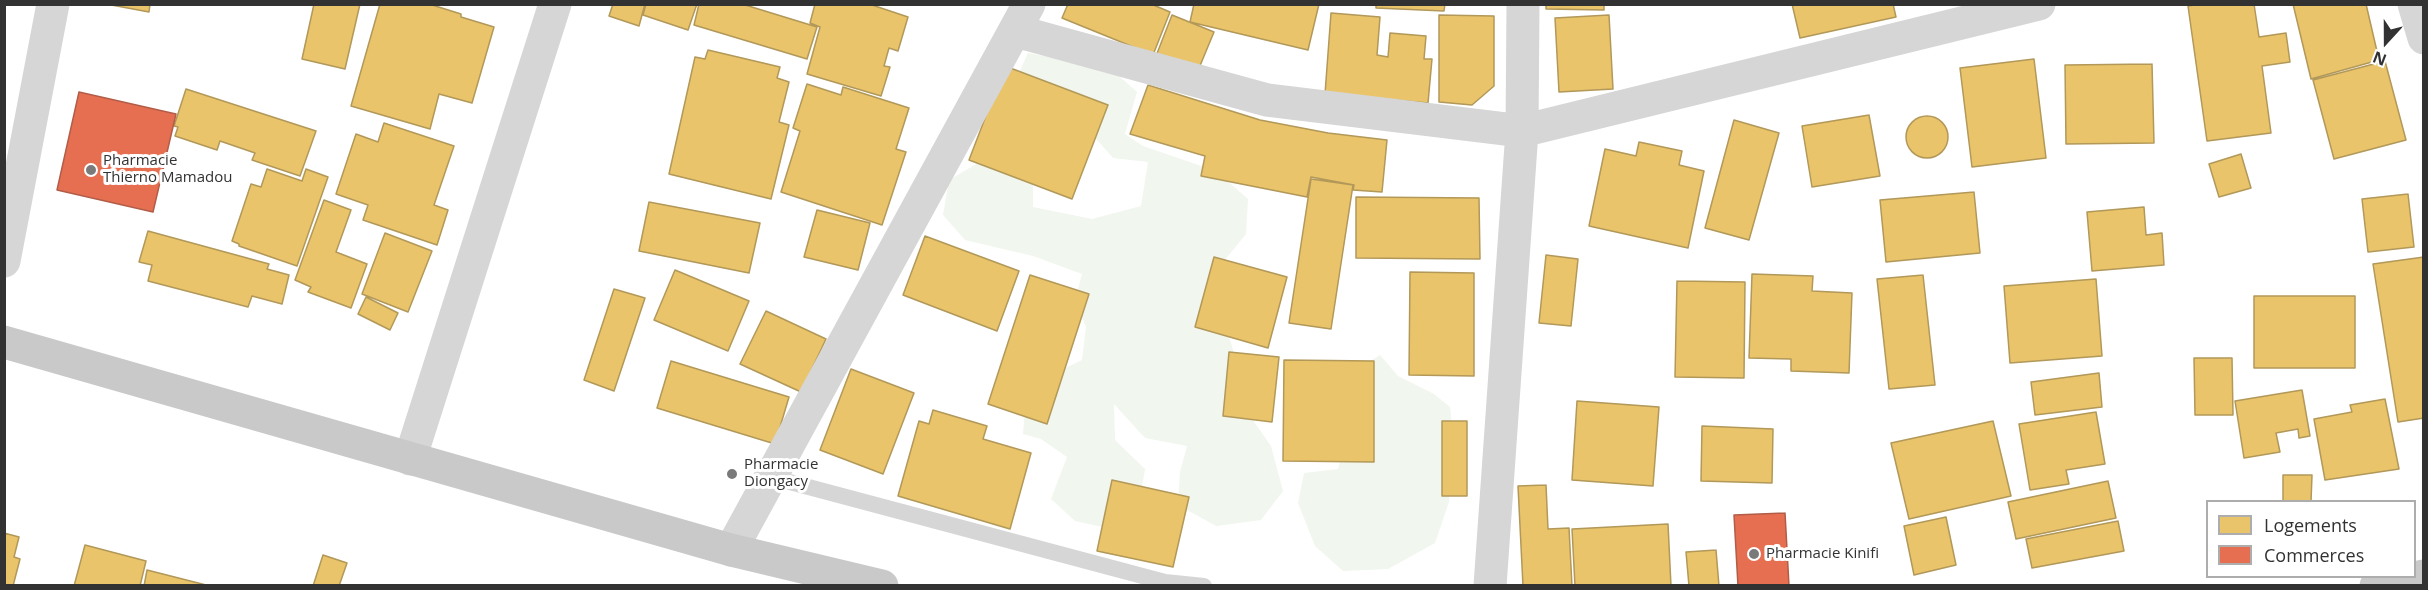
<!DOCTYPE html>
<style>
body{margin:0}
#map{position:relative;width:2428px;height:590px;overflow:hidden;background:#fff;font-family:"Open Sans",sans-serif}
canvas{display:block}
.frame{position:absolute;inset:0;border:6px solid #323232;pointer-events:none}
.legend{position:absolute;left:2206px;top:500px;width:210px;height:78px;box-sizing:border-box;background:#fff;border:2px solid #adadad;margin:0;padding:8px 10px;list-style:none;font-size:18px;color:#323232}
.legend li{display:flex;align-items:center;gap:12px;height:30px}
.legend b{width:30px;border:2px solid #adadad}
.north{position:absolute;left:2356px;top:12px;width:60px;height:60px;-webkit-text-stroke:4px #fff;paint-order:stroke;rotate:201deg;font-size:16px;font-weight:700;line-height:24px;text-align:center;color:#323232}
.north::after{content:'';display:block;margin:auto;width:21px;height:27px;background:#323232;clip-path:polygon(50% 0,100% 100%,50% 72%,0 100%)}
</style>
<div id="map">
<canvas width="2428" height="590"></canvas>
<div class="frame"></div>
<ul class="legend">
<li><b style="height:16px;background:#e9c46a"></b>Logements</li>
<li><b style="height:16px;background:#e76f51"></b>Commerces</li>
</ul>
<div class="north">N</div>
</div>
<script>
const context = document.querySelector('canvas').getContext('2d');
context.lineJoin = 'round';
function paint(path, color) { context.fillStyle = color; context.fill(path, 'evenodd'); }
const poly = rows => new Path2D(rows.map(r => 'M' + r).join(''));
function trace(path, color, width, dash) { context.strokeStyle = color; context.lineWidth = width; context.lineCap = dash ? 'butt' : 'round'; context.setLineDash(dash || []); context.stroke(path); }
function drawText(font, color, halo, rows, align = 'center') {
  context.font = font + ' "Open Sans",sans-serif'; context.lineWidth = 6; context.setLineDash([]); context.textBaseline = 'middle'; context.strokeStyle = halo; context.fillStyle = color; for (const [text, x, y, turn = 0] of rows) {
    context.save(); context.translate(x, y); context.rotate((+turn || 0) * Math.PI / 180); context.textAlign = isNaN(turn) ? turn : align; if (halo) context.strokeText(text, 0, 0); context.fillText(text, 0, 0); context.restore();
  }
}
const green = poly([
 [1028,53,1110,68,1137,92,1125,134,1143,146,1216,171,1248,199,1246,234,1219,267,1221,308,1237,364,1243,406,1271,446,1283,491,1261,520,1216,526,1178,505,1180,472,1187,446,1145,438,1114,404,1115,440,1145,469,1138,511,1121,531,1075,521,1051,499,1067,457,1041,439,1023,434,1026,399,1055,373,1082,360,1086,327,1075,300,1082,274,1033,256,965,240,943,215,949,180,990,156,1033,177,1033,207,1092,219,1141,206,1148,162,1113,158,1089,131,1014,84],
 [1380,355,1398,376,1434,394,1450,407,1453,433,1449,502,1435,543,1388,569,1343,571,1315,546,1298,503,1304,473,1338,469,1353,417,1342,379]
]);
const homes = poly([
 [106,4,150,4,149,12,106,4],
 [314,4,360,4,345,69,302,59,314,4],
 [380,4,429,4,461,14,461,17,494,27,472,103,439,94,430,129,351,106,380,4],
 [613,4,645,4,639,26,609,16,613,4],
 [646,4,697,4,688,30,643,15,646,4],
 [699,4,742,4,817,27,807,59,694,25,699,4],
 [815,4,869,4,908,17,898,51,889,48,884,66,890,67,881,96,807,74,820,27,810,23,815,4],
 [1068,4,1151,4,1170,12,1153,55,1062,18,1068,4],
 [1194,4,1319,4,1308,50,1190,22,1194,4],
 [1376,4,1445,4,1444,11,1376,8,1376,4],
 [1546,4,1604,4,1604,10,1546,9,1546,4],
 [1792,4,1893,4,1896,17,1800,38,1792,4],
 [2200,4,2254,4,2259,37,2286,33,2290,62,2262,66,2271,133,2207,141,2188,6,2200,4],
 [2293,4,2366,4,2379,60,2311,79,2293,4],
 [1331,13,1380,17,1377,55,1388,57,1390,33,1426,36,1424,59,1432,59,1428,103,1325,94,1331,13],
 [1172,15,1214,32,1197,73,1156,56,1172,15],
 [1439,15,1494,16,1494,86,1472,105,1439,102,1439,15],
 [1609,15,1613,89,1559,92,1555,18,1609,15],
 [708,50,780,67,777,78,789,82,779,122,789,125,771,199,669,174,695,57,705,59,708,50],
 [2034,59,2046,158,1972,167,1960,68,2034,59],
 [2385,61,2406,140,2334,159,2313,80,2385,61],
 [2152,64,2154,143,2066,144,2065,65,2152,64],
 [1005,66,1108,105,1072,199,969,160,1005,66],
 [807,84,841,95,843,87,909,108,896,149,906,152,882,225,781,192,800,131,793,128,807,84],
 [1148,85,1260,120,1328,133,1387,140,1382,192,1353,190,1354,185,1311,177,1307,197,1201,176,1205,156,1130,134,1148,85],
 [186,89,316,131,300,176,252,160,255,153,220,141,217,150,175,136,178,127,174,126,186,89],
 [1869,115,1880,176,1812,187,1802,126,1869,115],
 '1906 137a21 21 0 1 1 42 0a21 21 0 1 1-42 0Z',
 [1734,120,1779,133,1749,240,1705,228,1734,120],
 [384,123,454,146,434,205,448,210,437,245,363,220,368,205,336,194,356,134,378,142,384,123],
 [1639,142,1682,151,1679,165,1704,171,1688,248,1589,226,1605,149,1636,156,1639,142],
 [2241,154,2251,188,2219,197,2209,164,2241,154],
 [267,169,302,181,306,169,328,177,297,266,239,246,239,244,232,241,251,184,261,187,267,169],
 [1311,179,1353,185,1331,329,1289,323,1311,179],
 [1974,192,1980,253,1886,262,1880,200,1974,192],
 [2408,194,2414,247,2368,252,2362,199,2408,194],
 [1356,197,1479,198,1480,259,1356,258,1356,197],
 [324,200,351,210,336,252,367,264,351,308,308,292,311,287,295,280,324,200],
 [649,202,760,223,749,273,639,251,649,202],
 [2144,207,2146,235,2162,233,2164,265,2092,271,2087,212,2144,207],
 [817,210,870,223,858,270,804,257,817,210],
 [148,231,269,264,267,269,289,275,282,304,252,296,248,307,148,281,152,265,139,262,148,231],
 [385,233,432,251,408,312,362,294,385,233],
 [925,236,1019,271,997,331,903,295,925,236],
 [1546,255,1578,259,1571,326,1539,323,1546,255],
 [1214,257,1287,277,1268,348,1195,327,1214,257],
 [2424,257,2424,418,2398,422,2373,264,2424,257],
 [675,270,749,301,728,351,654,320,675,270],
 [1410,272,1474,273,1474,376,1409,375,1410,272],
 [1752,274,1813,276,1812,291,1852,293,1849,373,1791,371,1791,359,1749,358,1752,274],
 [1030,275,1089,294,1047,424,988,404,1030,275],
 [1923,275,1935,385,1889,389,1877,279,1923,275],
 [2096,279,2102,356,2010,363,2004,286,2096,279],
 [1677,281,1745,282,1744,378,1675,377,1677,281],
 [614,289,645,298,614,391,584,380,614,289],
 [2254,296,2355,296,2355,368,2254,368,2254,296],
 [366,297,398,313,390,330,358,314,366,297],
 [766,311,826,339,801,392,740,364,766,311],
 [1229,352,1279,357,1272,422,1223,416,1229,352],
 [2194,358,2232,358,2233,415,2195,415,2194,358],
 [1284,360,1374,361,1374,462,1283,461,1284,360],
 [671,361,789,397,775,444,657,408,671,361],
 [851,369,914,393,883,474,820,450,851,369],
 [2099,373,2102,407,2035,415,2031,382,2099,373],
 [2302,390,2310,436,2299,438,2298,429,2276,433,2280,452,2244,458,2235,401,2302,390],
 [2385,399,2399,469,2325,480,2314,419,2352,412,2350,405,2385,399],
 [1577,401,1659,407,1653,486,1572,480,1577,401],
 [933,410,987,426,983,439,1031,453,1010,529,898,496,919,421,929,424,933,410],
 [2096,412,2105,464,2066,470,2069,484,2030,490,2019,424,2096,412],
 [1442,421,1467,421,1467,496,1442,496,1442,421],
 [1993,421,2011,496,1909,519,1891,443,1993,421],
 [1702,426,1773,429,1772,483,1701,481,1702,426],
 [2283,475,2312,475,2311,502,2283,502,2283,475],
 [1112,480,1189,497,1173,567,1097,551,1112,480],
 [2108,481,2116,518,2016,539,2008,502,2108,481],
 [1546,485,1548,529,1569,528,1572,586,1523,586,1518,486,1546,485],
 [1946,517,1956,565,1914,575,1904,526,1946,517],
 [2118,521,2124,551,2032,568,2026,539,2118,521],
 [1668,524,1671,586,1575,586,1572,529,1668,524],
 [4,533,19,537,14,557,20,559,13,586,4,586,4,533],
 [85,545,146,561,140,586,74,586,85,545],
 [1716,550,1719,586,1689,586,1686,552,1716,550],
 [323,555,347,563,339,586,313,586,323,555],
 [147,570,210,586,144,586,147,570]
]);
const shops = poly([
 [79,92,176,114,153,212,57,190,79,92],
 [1785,513,1789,586,1738,586,1734,515,1785,513]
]);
const lane = poly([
 [771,477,1165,582,1204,586]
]);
const street = poly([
 [2414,4,2424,38],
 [1016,31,1267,100,1522,131,2039,4],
 [4,261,53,4],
 [410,459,555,4],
 [731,550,1029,4],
 [1490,586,1522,131,1523,4]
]);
const primary = poly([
 [4,342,731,550,882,586],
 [2376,586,2424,576]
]);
const markers = [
 [91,170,6,"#7a7a7a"],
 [732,474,6,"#7a7a7a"],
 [1754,554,6,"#7a7a7a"]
];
const poiNames = [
 ["Pharmacie",103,161],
 ["Thierno Mamadou",103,178],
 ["Pharmacie",744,465],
 ["Diongacy",744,482],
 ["Pharmacie Kinifi",1766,554]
];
paint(green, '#f1f6ee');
paint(homes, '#e9c46a');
trace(homes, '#b29859', 1.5);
paint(shops, '#e76f51');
trace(shops, '#b15d48', 1.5);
trace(lane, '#d6d6d6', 16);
trace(street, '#d6d6d6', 33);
trace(primary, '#c9c9c9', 33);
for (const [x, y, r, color] of markers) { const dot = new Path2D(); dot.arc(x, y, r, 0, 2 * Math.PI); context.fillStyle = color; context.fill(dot); trace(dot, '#fff', 2); }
drawText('15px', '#323232', '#fff', poiNames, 'left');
</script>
